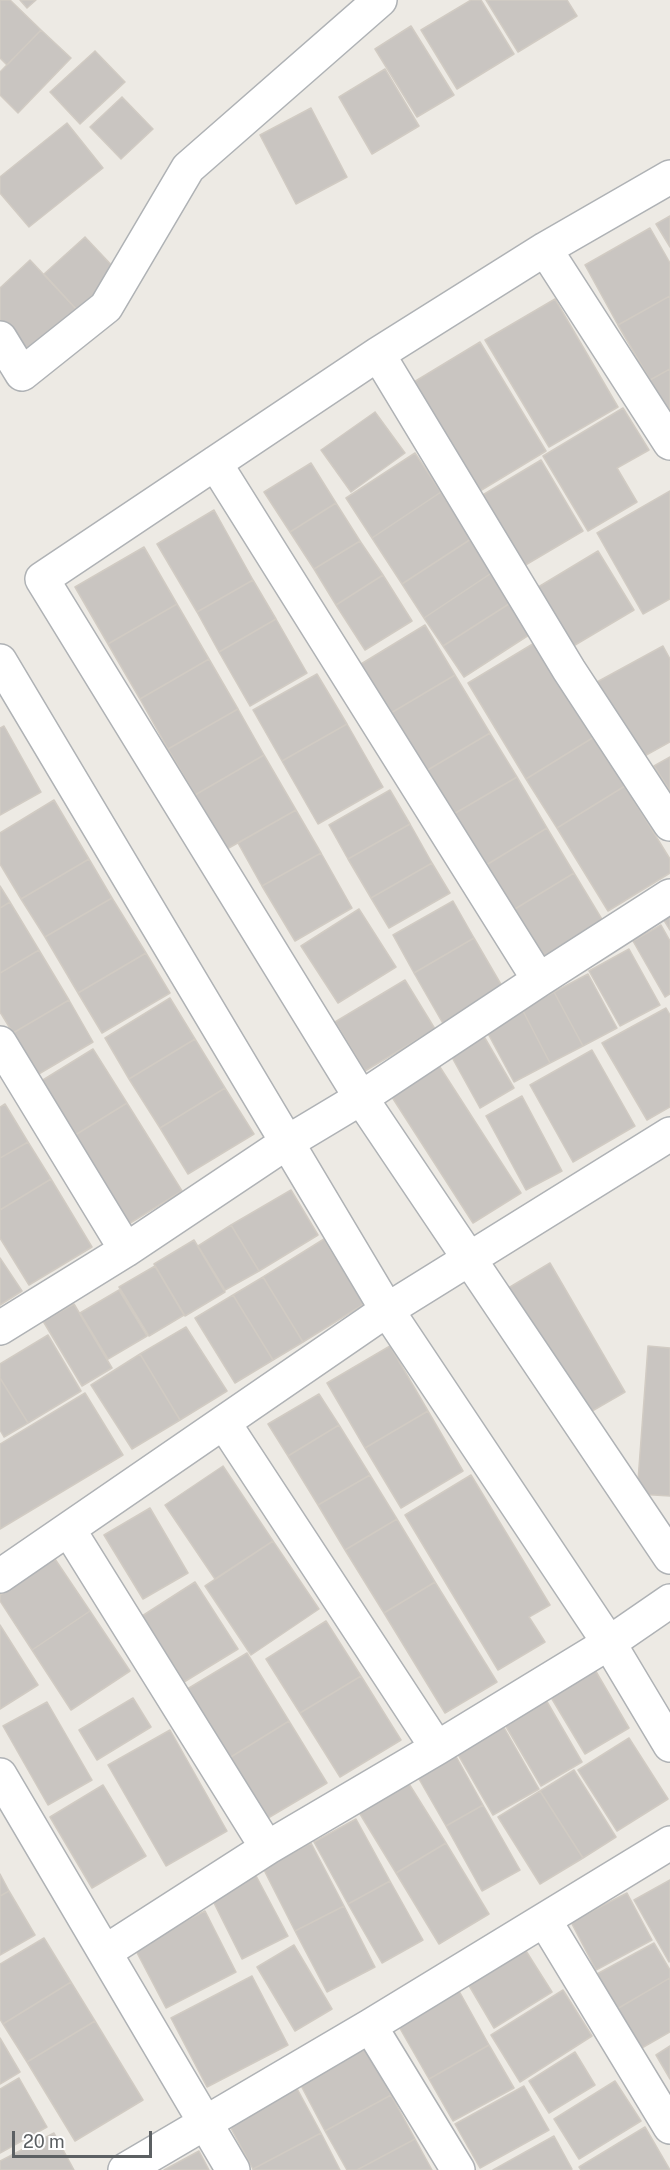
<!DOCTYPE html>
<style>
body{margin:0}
#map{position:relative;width:670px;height:2170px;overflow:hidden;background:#edeae4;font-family:"Public Sans",sans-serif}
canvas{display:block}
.scale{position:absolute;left:12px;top:2131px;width:140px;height:27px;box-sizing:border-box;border:3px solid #5c6063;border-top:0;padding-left:8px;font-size:18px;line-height:21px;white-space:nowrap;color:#5c6063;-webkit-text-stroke:4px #fff;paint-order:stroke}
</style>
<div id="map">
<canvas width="670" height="2170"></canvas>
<div class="scale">20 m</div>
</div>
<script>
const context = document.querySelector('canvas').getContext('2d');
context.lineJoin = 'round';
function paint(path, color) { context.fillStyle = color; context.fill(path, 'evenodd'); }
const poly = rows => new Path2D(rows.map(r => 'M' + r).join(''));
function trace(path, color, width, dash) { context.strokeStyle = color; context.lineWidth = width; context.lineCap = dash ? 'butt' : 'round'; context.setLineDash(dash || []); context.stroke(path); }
const building = poly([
 [0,0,10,0,41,30,7,65,0,58,0,0],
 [20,0,36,0,27,8,20,0],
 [471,0,481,0,514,54,457,89,421,30,471,0],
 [486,0,567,0,577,16,518,52,486,0],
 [411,26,454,95,417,117,375,49,411,26],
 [41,30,71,58,18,113,0,95,0,72,41,30],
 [95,51,125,82,80,124,50,92,95,51],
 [385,69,419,126,372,154,339,97,385,69],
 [122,97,153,129,121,159,90,127,122,97],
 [311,108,347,177,296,204,260,135,311,108],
 [67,123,103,168,29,227,0,193,0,177,67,123],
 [670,216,670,247,656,224,670,216],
 [650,228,670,263,670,296,618,325,585,265,650,228],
 [85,237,118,272,77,310,44,274,85,237],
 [30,260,77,310,29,353,0,322,0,288,30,260],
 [670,296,670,369,650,380,618,325,670,296],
 [555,299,618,407,549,447,485,340,555,299],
 [480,342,546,451,475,494,409,385,480,342],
 [670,369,670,417,650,380,670,369],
 [623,408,649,450,617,468,637,502,588,531,543,456,623,408],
 [375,412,405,453,351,492,321,450,375,412],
 [415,453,441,492,372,538,346,498,415,453],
 [541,460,583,531,517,570,476,499,541,460],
 [311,463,336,503,290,532,264,492,311,463],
 [670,491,670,599,643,614,597,533,670,491],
 [441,492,471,539,402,584,372,538,441,492],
 [336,503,360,541,314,569,290,532,336,503],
 [214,510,253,580,197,612,157,544,214,510],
 [471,539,493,572,424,618,402,584,471,539],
 [360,541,383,575,336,605,314,569,360,541],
 [144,547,177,604,108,644,75,587,144,547],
 [598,551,634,610,570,648,535,589,598,551],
 [493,572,512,602,443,646,424,618,493,572],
 [383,575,412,621,365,650,336,605,383,575],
 [253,580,276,619,219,652,197,612,253,580],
 [512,602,532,633,464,677,443,646,512,602],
 [177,604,209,659,140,699,108,644,177,604],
 [276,619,307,673,250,706,219,652,276,619],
 [425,625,455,675,391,713,361,664,425,625],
 [536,642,594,737,526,779,468,683,536,642],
 [663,646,670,659,670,742,639,759,597,682,663,646],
 [209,659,238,709,168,749,140,699,209,659],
 [317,674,347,724,282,761,253,710,317,674],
 [455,675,490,733,426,771,391,713,455,675],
 [238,709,264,755,195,795,168,749,238,709],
 [347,724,383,787,318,824,282,761,347,724],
 [4,726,41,792,0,815,0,728,4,726],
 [490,733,517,777,452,815,426,771,490,733],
 [594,737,625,786,557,828,526,779,594,737],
 [264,755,296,810,227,849,195,795,264,755],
 [670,757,670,791,654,766,670,757],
 [517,777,547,828,483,867,452,815,517,777],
 [625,786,670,859,670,873,608,911,557,828,625,786],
 [390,790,410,824,348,859,329,825,390,790],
 [54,800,89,859,21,899,0,864,0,833,54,800],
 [296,810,321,853,262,886,238,843,296,810],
 [410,824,432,863,371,898,348,859,410,824],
 [547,828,574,873,510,912,483,867,547,828],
 [321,853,352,908,295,941,262,886,321,853],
 [89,859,112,898,45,937,21,899,89,859],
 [432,863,450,893,389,928,371,898,432,863],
 [574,873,606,926,542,965,510,912,574,873],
 [0,886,10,902,0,908,0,886],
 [112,898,146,953,78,993,45,937,112,898],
 [453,901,474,938,414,973,393,935,453,901],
 [10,902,39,950,0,973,0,908,10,902],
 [359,909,396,967,338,1003,301,946,359,909],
 [670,912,670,930,662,917,670,912],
 [661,925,670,941,670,994,665,997,633,941,661,925],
 [474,938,506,993,445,1027,414,973,474,938],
 [629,949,660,1005,620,1026,589,971,629,949],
 [39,950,69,1000,13,1033,0,1012,0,973,39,950],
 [146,953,170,993,102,1033,78,993,146,953],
 [588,974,617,1028,583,1046,554,992,588,974],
 [405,980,435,1029,365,1071,335,1022,405,980],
 [554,992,583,1046,550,1063,522,1009,554,992],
 [170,998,195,1039,129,1079,105,1038,170,998],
 [69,1000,93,1042,37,1075,13,1033,69,1000],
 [666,1008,670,1015,670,1107,647,1120,602,1043,666,1008],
 [522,1009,550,1063,514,1082,485,1028,522,1009],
 [482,1033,514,1088,480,1108,449,1052,482,1033],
 [195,1039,225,1088,160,1128,129,1079,195,1039],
 [93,1049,127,1103,72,1137,38,1083,93,1049],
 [592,1050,635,1126,573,1162,530,1085,592,1050],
 [438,1064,521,1193,473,1223,390,1094,438,1064],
 [225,1088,254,1134,188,1174,160,1128,225,1088],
 [522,1096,562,1171,526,1190,486,1116,522,1096],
 [127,1103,182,1191,127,1225,72,1137,127,1103],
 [5,1104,28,1142,0,1158,0,1107,5,1104],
 [28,1142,51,1179,0,1210,0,1158,28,1142],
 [51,1179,92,1247,29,1285,0,1238,0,1210,51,1179],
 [291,1190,318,1235,259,1271,231,1225,291,1190],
 [231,1225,259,1271,225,1290,198,1246,231,1225],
 [324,1239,364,1304,303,1342,263,1277,324,1239],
 [194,1240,225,1292,185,1316,154,1264,194,1240],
 [0,1258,22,1291,0,1305,0,1258],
 [550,1263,625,1392,580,1418,505,1290,550,1263],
 [155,1266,184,1315,149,1336,119,1287,155,1266],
 [263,1277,303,1342,273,1360,233,1295,263,1277],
 [119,1290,147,1336,108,1359,80,1313,119,1290],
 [233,1295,273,1360,235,1383,195,1318,233,1295],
 [74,1304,112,1368,82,1386,43,1321,74,1304],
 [186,1327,227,1391,180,1420,140,1354,186,1327],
 [48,1335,81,1391,28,1423,0,1378,0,1364,48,1335],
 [390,1346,428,1411,365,1448,327,1383,390,1346],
 [648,1346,670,1348,670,1496,637,1494,648,1346],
 [140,1354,180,1420,132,1449,91,1385,140,1354],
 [0,1378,28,1423,4,1437,0,1430,0,1378],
 [85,1393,123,1455,0,1529,0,1444,85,1393],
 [319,1394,339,1425,288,1456,268,1424,319,1394],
 [428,1411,463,1471,401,1508,365,1448,428,1411],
 [339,1425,370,1475,318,1505,288,1456,339,1425],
 [223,1466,273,1541,215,1579,165,1505,223,1466],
 [370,1475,397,1519,345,1550,318,1505,370,1475],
 [471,1475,550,1605,529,1617,545,1642,498,1670,405,1515,471,1475],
 [150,1508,188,1573,143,1599,104,1535,150,1508],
 [397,1519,435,1582,384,1613,345,1550,397,1519],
 [273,1541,319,1609,251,1655,205,1586,273,1541],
 [55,1559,90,1611,32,1650,0,1601,0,1595,55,1559],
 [195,1582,238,1649,184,1682,142,1616,195,1582],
 [435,1582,497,1682,445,1713,384,1613,435,1582],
 [90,1611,130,1671,71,1710,32,1650,90,1611],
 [326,1621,361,1676,300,1713,266,1659,326,1621],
 [0,1625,38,1685,0,1709,0,1625],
 [247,1653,289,1721,226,1760,184,1691,247,1653],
 [591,1663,629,1728,585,1754,546,1689,591,1663],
 [361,1676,401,1740,340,1777,300,1713,361,1676],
 [542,1693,582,1762,541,1786,501,1718,542,1693],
 [133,1698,151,1727,97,1760,79,1730,133,1698],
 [47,1702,92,1780,48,1805,3,1726,47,1702],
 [498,1717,539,1789,493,1815,452,1744,498,1717],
 [289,1721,327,1783,263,1821,226,1760,289,1721],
 [170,1730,227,1831,166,1866,108,1765,170,1730],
 [629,1738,668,1799,617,1831,578,1770,629,1738],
 [453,1751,483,1805,446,1826,415,1772,453,1751],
 [574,1770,616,1837,583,1858,540,1791,574,1770],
 [406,1779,446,1843,396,1873,357,1809,406,1779],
 [103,1785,146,1856,92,1888,50,1817,103,1785],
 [540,1791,583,1858,540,1884,498,1817,540,1791],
 [483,1805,520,1870,482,1891,446,1826,483,1805],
 [356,1819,390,1881,348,1904,314,1842,356,1819],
 [311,1843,344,1906,295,1931,263,1868,311,1843],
 [446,1843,489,1914,439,1944,396,1873,446,1843],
 [254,1872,288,1936,242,1959,210,1895,254,1872],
 [0,1874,9,1891,0,1896,0,1874],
 [670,1880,670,1961,669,1962,634,1900,670,1880],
 [390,1881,423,1940,382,1963,348,1904,390,1881],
 [9,1891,35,1935,0,1955,0,1896,9,1891],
 [627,1893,652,1940,596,1970,571,1922,627,1893],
 [344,1906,375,1967,327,1992,295,1931,344,1906],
 [205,1911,236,1972,166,2008,134,1947,205,1911],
 [44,1938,71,1982,3,2024,0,2019,0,1964,44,1938],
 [521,1943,552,1992,494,2028,464,1977,521,1943],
 [654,1943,670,1970,670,1978,617,2009,597,1974,654,1943],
 [294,1945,332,2009,295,2031,257,1967,294,1945],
 [252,1976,288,2045,207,2087,171,2018,252,1976],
 [670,1978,670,2032,640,2049,617,2009,670,1978],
 [71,1982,95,2021,27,2062,3,2024,71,1982],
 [563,1990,592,2036,520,2082,491,2035,563,1990],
 [459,1991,489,2045,429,2079,398,2025,459,1991],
 [95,2021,143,2100,75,2141,27,2062,95,2021],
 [0,2038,20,2072,0,2084,0,2038],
 [363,2043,391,2095,325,2131,297,2078,363,2043],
 [489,2045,514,2088,453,2121,429,2079,489,2045],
 [670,2046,670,2079,656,2055,670,2046],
 [575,2052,595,2085,549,2113,529,2081,575,2052],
 [19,2078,47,2127,0,2153,0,2089,19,2078],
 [615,2081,641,2121,579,2159,554,2119,615,2081],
 [294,2083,321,2133,253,2169,226,2119,294,2083],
 [524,2086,549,2130,480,2168,455,2124,524,2086],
 [391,2095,415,2139,357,2170,347,2170,325,2131,391,2095],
 [645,2127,670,2170,581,2170,579,2167,645,2127],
 [54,2133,74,2170,0,2170,0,2161,54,2133],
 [321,2133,340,2170,253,2170,253,2169,321,2133],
 [554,2136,572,2169,570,2170,493,2170,554,2136],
 [415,2139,432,2170,357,2170,415,2139],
 [199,2151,209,2170,164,2170,199,2151]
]);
const street = poly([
 [670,177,545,249,378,354,42,579,361,1098,670,1557],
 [545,249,670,443],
 [0,338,22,374,106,307,188,168,380,0],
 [378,354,569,670,670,824],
 [215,463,539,980],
 [0,661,387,1310,609,1643,670,1745],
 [0,1043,126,1250],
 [0,1328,126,1250,286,1143,361,1098,539,980,670,896],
 [224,1423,437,1748],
 [69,1530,267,1848],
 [0,1576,387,1310,670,1134],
 [0,1775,233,2170],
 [545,1921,670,2127],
 [105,1952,267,1848,437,1748,609,1643,670,1601],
 [370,2026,458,2170],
 [125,2170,370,2026,670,1843]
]);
paint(building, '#c9c5c1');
trace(building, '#d1cbc3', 1.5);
trace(street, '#afb2b5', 36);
trace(street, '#fff', 33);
</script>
